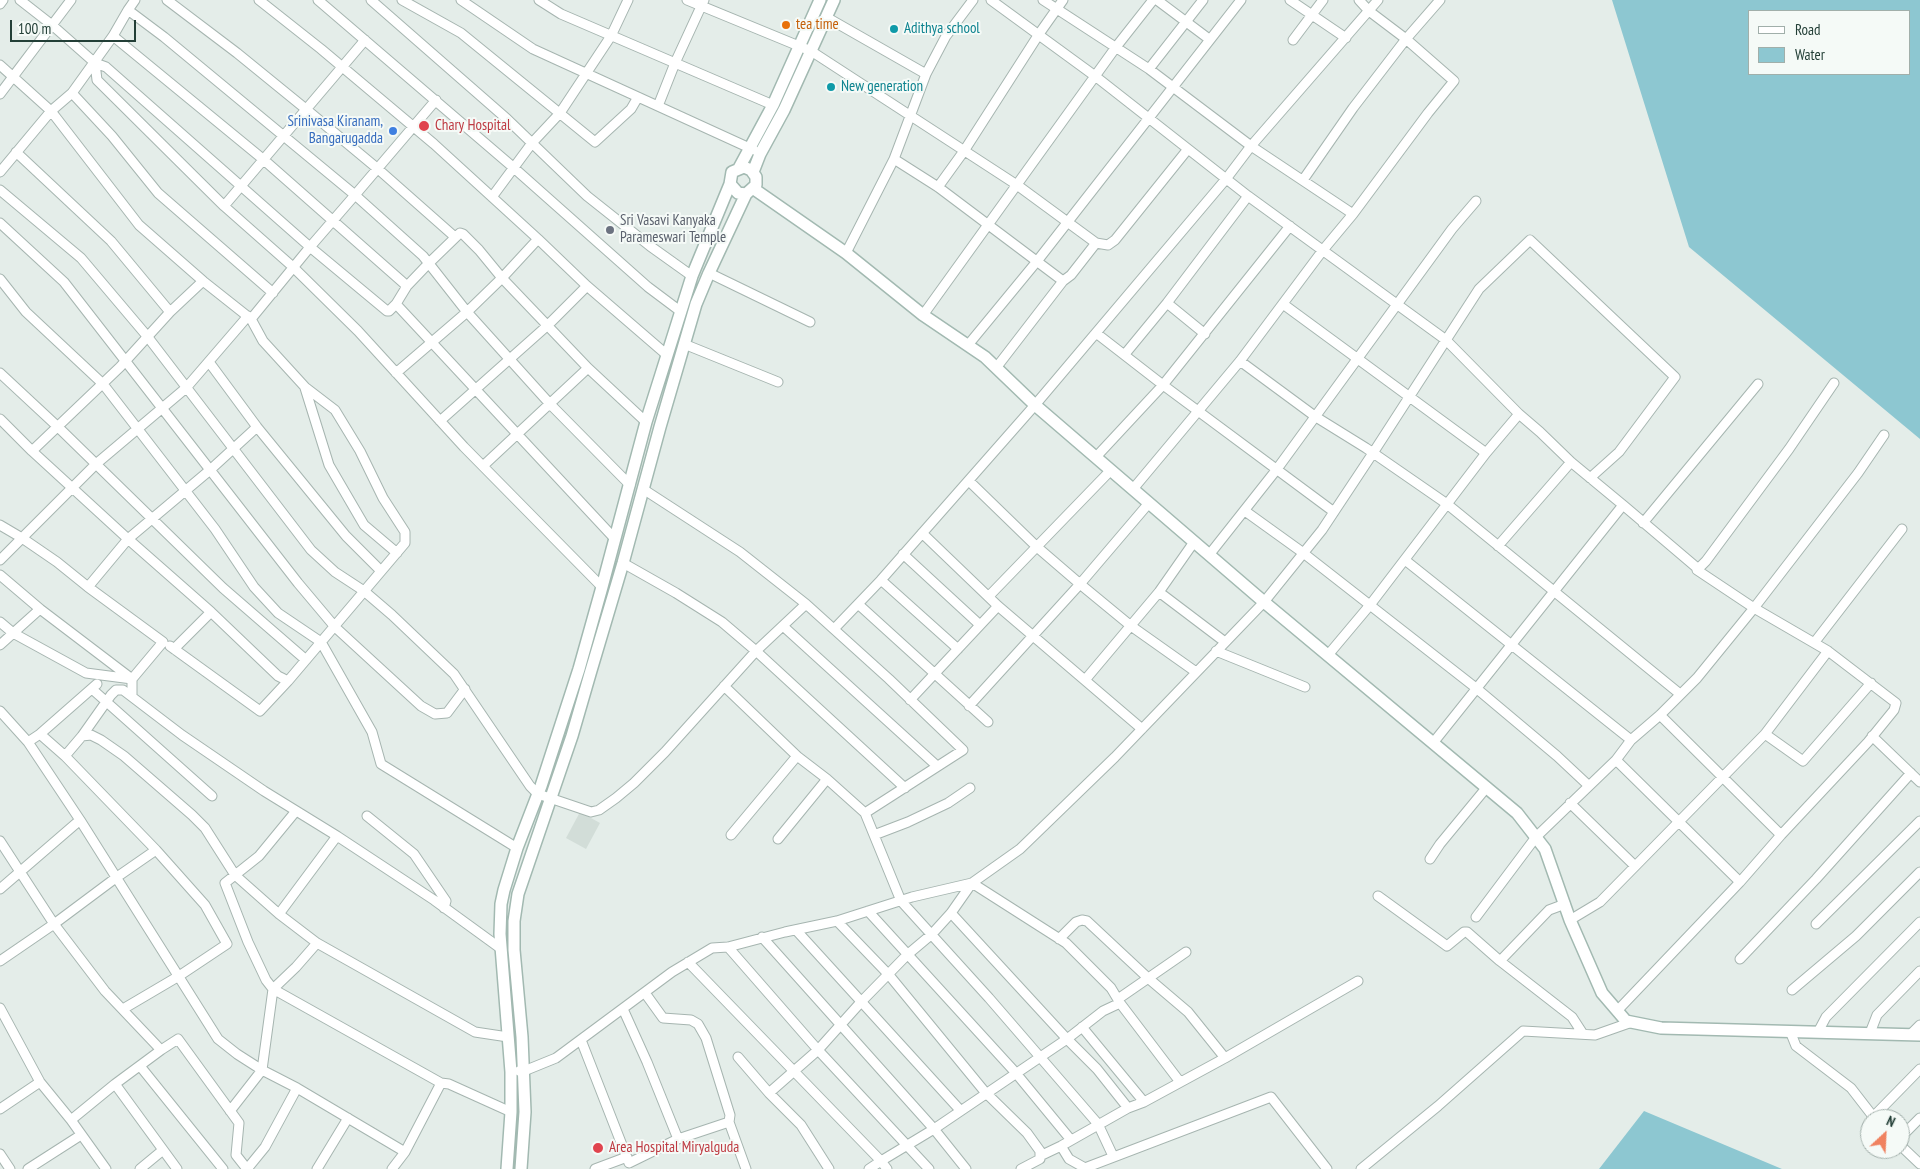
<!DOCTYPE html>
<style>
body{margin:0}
#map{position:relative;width:1920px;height:1169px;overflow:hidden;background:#e4ede9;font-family:"PT Sans Narrow",sans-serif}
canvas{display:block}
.legend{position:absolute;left:1748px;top:10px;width:162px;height:65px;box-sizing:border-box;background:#f5faf7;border:1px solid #a1afaa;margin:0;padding:6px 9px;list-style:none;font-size:15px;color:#233f37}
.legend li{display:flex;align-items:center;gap:10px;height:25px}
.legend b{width:25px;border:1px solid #a1afaa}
.north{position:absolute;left:1860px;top:1109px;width:50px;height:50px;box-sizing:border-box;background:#f5faf7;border:1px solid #a1afaa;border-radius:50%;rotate:25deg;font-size:14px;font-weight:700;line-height:20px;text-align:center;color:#233f37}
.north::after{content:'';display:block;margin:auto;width:18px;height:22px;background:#f08260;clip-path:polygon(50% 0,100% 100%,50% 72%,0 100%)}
.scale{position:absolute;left:10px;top:20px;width:126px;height:22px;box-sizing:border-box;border:2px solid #233f37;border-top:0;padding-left:6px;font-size:15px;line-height:18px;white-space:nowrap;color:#233f37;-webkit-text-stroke:4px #f5faf7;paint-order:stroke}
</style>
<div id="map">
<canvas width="1920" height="1169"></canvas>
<ul class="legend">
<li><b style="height:6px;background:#fff"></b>Road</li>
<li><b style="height:14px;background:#8dc7d1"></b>Water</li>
</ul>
<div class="north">N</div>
<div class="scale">100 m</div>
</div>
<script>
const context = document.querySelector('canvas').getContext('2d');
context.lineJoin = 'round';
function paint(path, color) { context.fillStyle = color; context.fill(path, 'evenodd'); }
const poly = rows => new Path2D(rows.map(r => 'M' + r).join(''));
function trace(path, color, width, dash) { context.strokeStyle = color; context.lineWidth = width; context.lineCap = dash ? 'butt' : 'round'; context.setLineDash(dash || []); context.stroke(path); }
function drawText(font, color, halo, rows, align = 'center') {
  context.font = font + ' "PT Sans Narrow",sans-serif'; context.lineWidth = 4; context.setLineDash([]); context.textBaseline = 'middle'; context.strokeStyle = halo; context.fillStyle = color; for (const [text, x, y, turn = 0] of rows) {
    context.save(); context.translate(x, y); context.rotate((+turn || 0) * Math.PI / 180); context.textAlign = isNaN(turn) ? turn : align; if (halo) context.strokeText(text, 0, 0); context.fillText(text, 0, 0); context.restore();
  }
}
const built = poly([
 [580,812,600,823,586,849,566,838]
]);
const water = poly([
 [1612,0,1920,0,1920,439,1689,247],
 [1749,11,1909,11,1909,74,1749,74],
 [1644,1111,1782,1169,1599,1169]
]);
const street = poly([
 [20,0,52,25,95,63,106,67,310,247,387,311,389,311,396,304,407,286,428,264,460,233,463,234,479,250,502,278,588,368,646,422],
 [167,0,237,53,307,110,378,169,455,237],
 [259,0,321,49,434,144,538,239,587,286,667,355],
 [318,0,514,168,648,287,680,311],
 [371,0,507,119,587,196,650,246,692,276],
 [402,0,461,33,595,142,631,109,638,97],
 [461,0,533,49,754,150],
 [539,0,561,14,773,105],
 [687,0,811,51,1017,185,1096,243,1108,245,1115,240,1188,149],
 [991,0,1095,76,1248,196,1446,340,1519,414,1540,432,1571,462,1623,505,1433,743],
 [1043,0,1149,69,1251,146,1353,214],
 [1157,0,1209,39],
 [1290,0,1346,38],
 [0,4,3,0],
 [826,17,926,74],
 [113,36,264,160,407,286],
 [365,40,224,206,293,267,358,331,464,447,602,587],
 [1293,40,1323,0],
 [95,63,97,80,224,206],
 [0,65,51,111,139,225,203,281],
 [1149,69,1203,0],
 [72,93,112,136,158,193,273,293],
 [0,94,71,0],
 [436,100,355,195,423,256,467,312,550,404,630,485],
 [658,106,675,63,704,0],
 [16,152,111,241,170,312],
 [894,159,938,187,1063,281],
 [0,172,51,111,72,93,113,36,128,10],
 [1303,180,1353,108,1406,39,1440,0],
 [938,187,964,151,1039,34,1063,0],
 [0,190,81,258,147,336,311,550,335,572,364,591,392,615,454,674,530,786,538,794,591,812,599,810,616,798,634,783,665,752,756,651,806,604],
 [492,197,532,143,560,113,611,36,628,0],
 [0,223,64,282,298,583,335,627,421,706,435,714,447,713,465,689],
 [846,253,894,159,926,74,946,36,973,0],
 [709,273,810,322],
 [0,279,26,312,103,384,215,529,254,587,278,613,321,642,372,732,381,764,517,848],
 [1167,303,1205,334],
 [396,304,615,539],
 [1283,304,1486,453],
 [923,315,1116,47,1153,0],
 [1096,333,1163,385,1334,512],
 [684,344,778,382],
 [968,345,1038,260,1241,0],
 [1125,354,1167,303,1248,196],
 [1240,361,1316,417,1366,448,1447,504,1680,694],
 [209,362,257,427,346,536,381,571],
 [996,368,1063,281,1071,275,1096,243],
 [0,373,58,427,223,588,306,660],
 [396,373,467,312,502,278,538,239],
 [305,388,329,465,364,525,397,553],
 [0,419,32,451],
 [440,421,548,325,587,286],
 [1096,457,1163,385,1290,226],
 [483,466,588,368],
 [969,481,1037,547,1080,584,1131,626,1196,672],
 [643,489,740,552,806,604,889,679,963,750,865,813],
 [1133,489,1240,361,1323,250,1353,214,1428,113,1454,81,1406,39,1369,11,1359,0],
 [1623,505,1696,567],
 [1245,511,1302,552,1476,688,1557,756,1588,785],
 [1643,523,1758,384],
 [0,525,22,538,96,464,186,388,248,316],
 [922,533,998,606,1142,729],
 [1498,546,1571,462],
 [903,554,980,625],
 [1209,555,1277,469,1452,229,1476,201],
 [0,560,22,538,57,562,88,587],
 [1405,560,1631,740],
 [623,563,676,593,722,622,756,651,905,788],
 [0,575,40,609],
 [1159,592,1225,642],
 [989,596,1111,470],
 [858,604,988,722],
 [211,612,128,539,210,470,257,427],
 [0,622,13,633,86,673,132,679],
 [783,626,937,766],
 [834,629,881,580],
 [1814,643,1902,529],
 [0,645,40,609,132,679],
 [170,646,260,711,288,681],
 [174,649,211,612,278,676,288,681,405,543,405,532,383,498,360,451,335,410,305,387,263,341,251,319],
 [958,649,881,580,1035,405,1226,179,1251,146,1378,0],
 [1216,651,1305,687],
 [1328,655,1370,605,1486,453,1519,414],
 [1085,680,1159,592,1194,542],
 [724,686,797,756,827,779,865,813,901,901,989,998,1098,1124,1113,1156],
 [92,689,212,796],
 [132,696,132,679,163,642,88,587,128,539,32,451,120,367,170,312,203,281,251,319,310,247,355,195,164,37,128,10,135,0],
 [910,700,998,606],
 [969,706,1080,584,1149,503],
 [0,711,28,742,80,820,218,1039,237,1054,262,1070,297,1088],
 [1660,715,1781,835],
 [40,734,65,756,156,850,205,905,227,944,179,976,123,1009],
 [1765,734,1803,761,1871,683],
 [82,736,111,695,116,690,123,690,182,735,264,791,337,836,434,900,500,948],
 [1872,736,1920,782],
 [28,742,40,734,97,684],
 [65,756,82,736,91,735,101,740,124,756,192,815,205,828,235,875,279,914,317,943,475,1032,508,1037],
 [1616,760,1740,882],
 [1570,803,1635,866],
 [296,811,259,856,225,883,248,942,266,980,273,989,441,1083,449,1084,511,1112],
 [367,816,414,854,446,901,444,908],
 [731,835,797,756],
 [874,835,908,822,948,803,970,788],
 [778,839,827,779],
 [0,841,54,924,0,961],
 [1430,859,1440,844,1487,787],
 [0,889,80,820],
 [1378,896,1447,946,1464,932,1467,932,1500,961,1572,1017,1583,1034],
 [868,911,1015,1072,1071,1140],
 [951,913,1067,1039,1097,1069,1128,1108],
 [279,914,337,836],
 [1476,917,1536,837,1616,760,1631,740,1660,715,1697,678,1754,608,1858,473,1884,435],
 [1570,920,1600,902,1765,734,1828,651],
 [837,921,889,975,985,1092,1027,1133,1040,1151,1040,1159,1021,1169],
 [1816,924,1920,821],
 [796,930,960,1110],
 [762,937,934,1129,966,1169],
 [1059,939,1076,922,1082,920,1087,921,1148,978,1188,1012,1225,1058],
 [728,947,818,1050,929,1169],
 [1740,959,1816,879,1911,773],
 [1500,961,1549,910,1565,904],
 [688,962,881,1161,869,1169],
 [1792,990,1856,936,1920,872],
 [645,993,663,1018,691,1020,698,1024,706,1038,730,1115,729,1122,746,1169],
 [1118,999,1186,952],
 [1120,1003,1180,1082],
 [0,1008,40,1082,71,1120],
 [623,1009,647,1062,678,1139],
 [1617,1011,1740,882,1781,835,1868,742,1894,710,1896,703,1828,651,1754,608,1697,570,1706,561,1789,449,1834,383],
 [1082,1027,1144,1102],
 [1790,1031,1796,1046,1851,1088,1875,1119],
 [1818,1032,1826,1017,1920,922],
 [1870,1033,1877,1015,1920,971],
 [1911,1034,1920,1025],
 [581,1040,629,1163,678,1139,729,1122],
 [161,1050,178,1039,239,1123,236,1155,247,1169,265,1147,297,1088,405,1152,392,1169],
 [738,1057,769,1093,801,1125,829,1169],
 [140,1066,223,1169],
 [519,1071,524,1071,556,1058,672,972,712,948,728,947,785,932,837,921,912,897,972,883,1020,849,1115,757,1264,602,1322,530,1373,453,1479,289,1530,240,1675,377,1619,452,1590,478],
 [115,1084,161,1050,105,991,54,924,117,877,156,850],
 [769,1093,818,1050,861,1002,907,955,932,934,951,913,972,883,1066,943,1111,988,1120,1003,1103,1011,1067,1039,934,1129,881,1161,887,1169],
 [0,1109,40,1082],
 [230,1111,262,1070,273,989,296,967,317,943],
 [1873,1117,1920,1069],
 [1900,1138,1920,1118],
 [1900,1145,1920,1164],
 [1061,1146,1069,1159,1085,1168,1271,1097,1327,1169],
 [405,1152,441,1083],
 [0,1154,10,1169],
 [1040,1156,1061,1146,1128,1108,1144,1102,1225,1058,1358,981],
 [28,1169,81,1135],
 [106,1169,71,1120,115,1084,177,1169],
 [140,1169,163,1150],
 [317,1169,348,1118],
 [595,1169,627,1157],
 [1361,1169,1438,1106,1523,1031,1595,1035,1632,1022]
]);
const secondary = poly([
 [739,168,773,105,820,0],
 [753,172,760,154,784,110,834,0],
 [754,189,846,253,923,315,985,357,1035,405,1264,602,1517,813,1545,849,1570,920,1602,993,1626,1021,1661,1028,1920,1035],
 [507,1169,511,1112,511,1072,500,934,501,904,504,890,517,848,541,786,579,669,602,587,646,422,692,276,730,184,732,172,744,167,751,170,756,177,756,185,746,194,738,193,730,184],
 [521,1169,525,1112,522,1037,514,950,514,921,518,894,572,736,590,674,623,563,660,427,696,304,709,273,746,194]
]);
const markers = [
 [786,25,5,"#e8710a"],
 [894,29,5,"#0f9aa8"],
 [831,87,5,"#0f9aa8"],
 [424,126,6,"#e0444e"],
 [393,131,5,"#3f7fe0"],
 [610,230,5,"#6b7280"],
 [598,1148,6,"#e0444e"]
];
const foodNames = [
 ["tea time",796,25]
];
const cultureNames = [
 ["Adithya school",904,29],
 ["New generation",841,87]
];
const shopNames = [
 ["Srinivasa Kiranam,",383,122],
 ["Bangarugadda",383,139]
];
const healthNames = [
 ["Chary Hospital",435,126],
 ["Area Hospital Miryalguda",609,1148]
];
const worshipNames = [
 ["Sri Vasavi Kanyaka",620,221],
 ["Parameswari Temple",620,238]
];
paint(built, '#d2ddd8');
paint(water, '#8dc7d1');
trace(street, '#a6b5b0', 11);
trace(secondary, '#a2b9b1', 14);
trace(street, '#fff', 9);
trace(secondary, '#fff', 11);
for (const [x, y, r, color] of markers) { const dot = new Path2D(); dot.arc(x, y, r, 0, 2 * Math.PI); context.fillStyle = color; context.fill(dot); trace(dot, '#f5faf7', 2); }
drawText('15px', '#c56008', '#f5faf7', foodNames, 'left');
drawText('15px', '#0d838f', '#f5faf7', cultureNames, 'left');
drawText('15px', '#366cbe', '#f5faf7', shopNames, 'right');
drawText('15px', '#be3a42', '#f5faf7', healthNames, 'left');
drawText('15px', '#5b616d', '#f5faf7', worshipNames, 'left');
</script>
